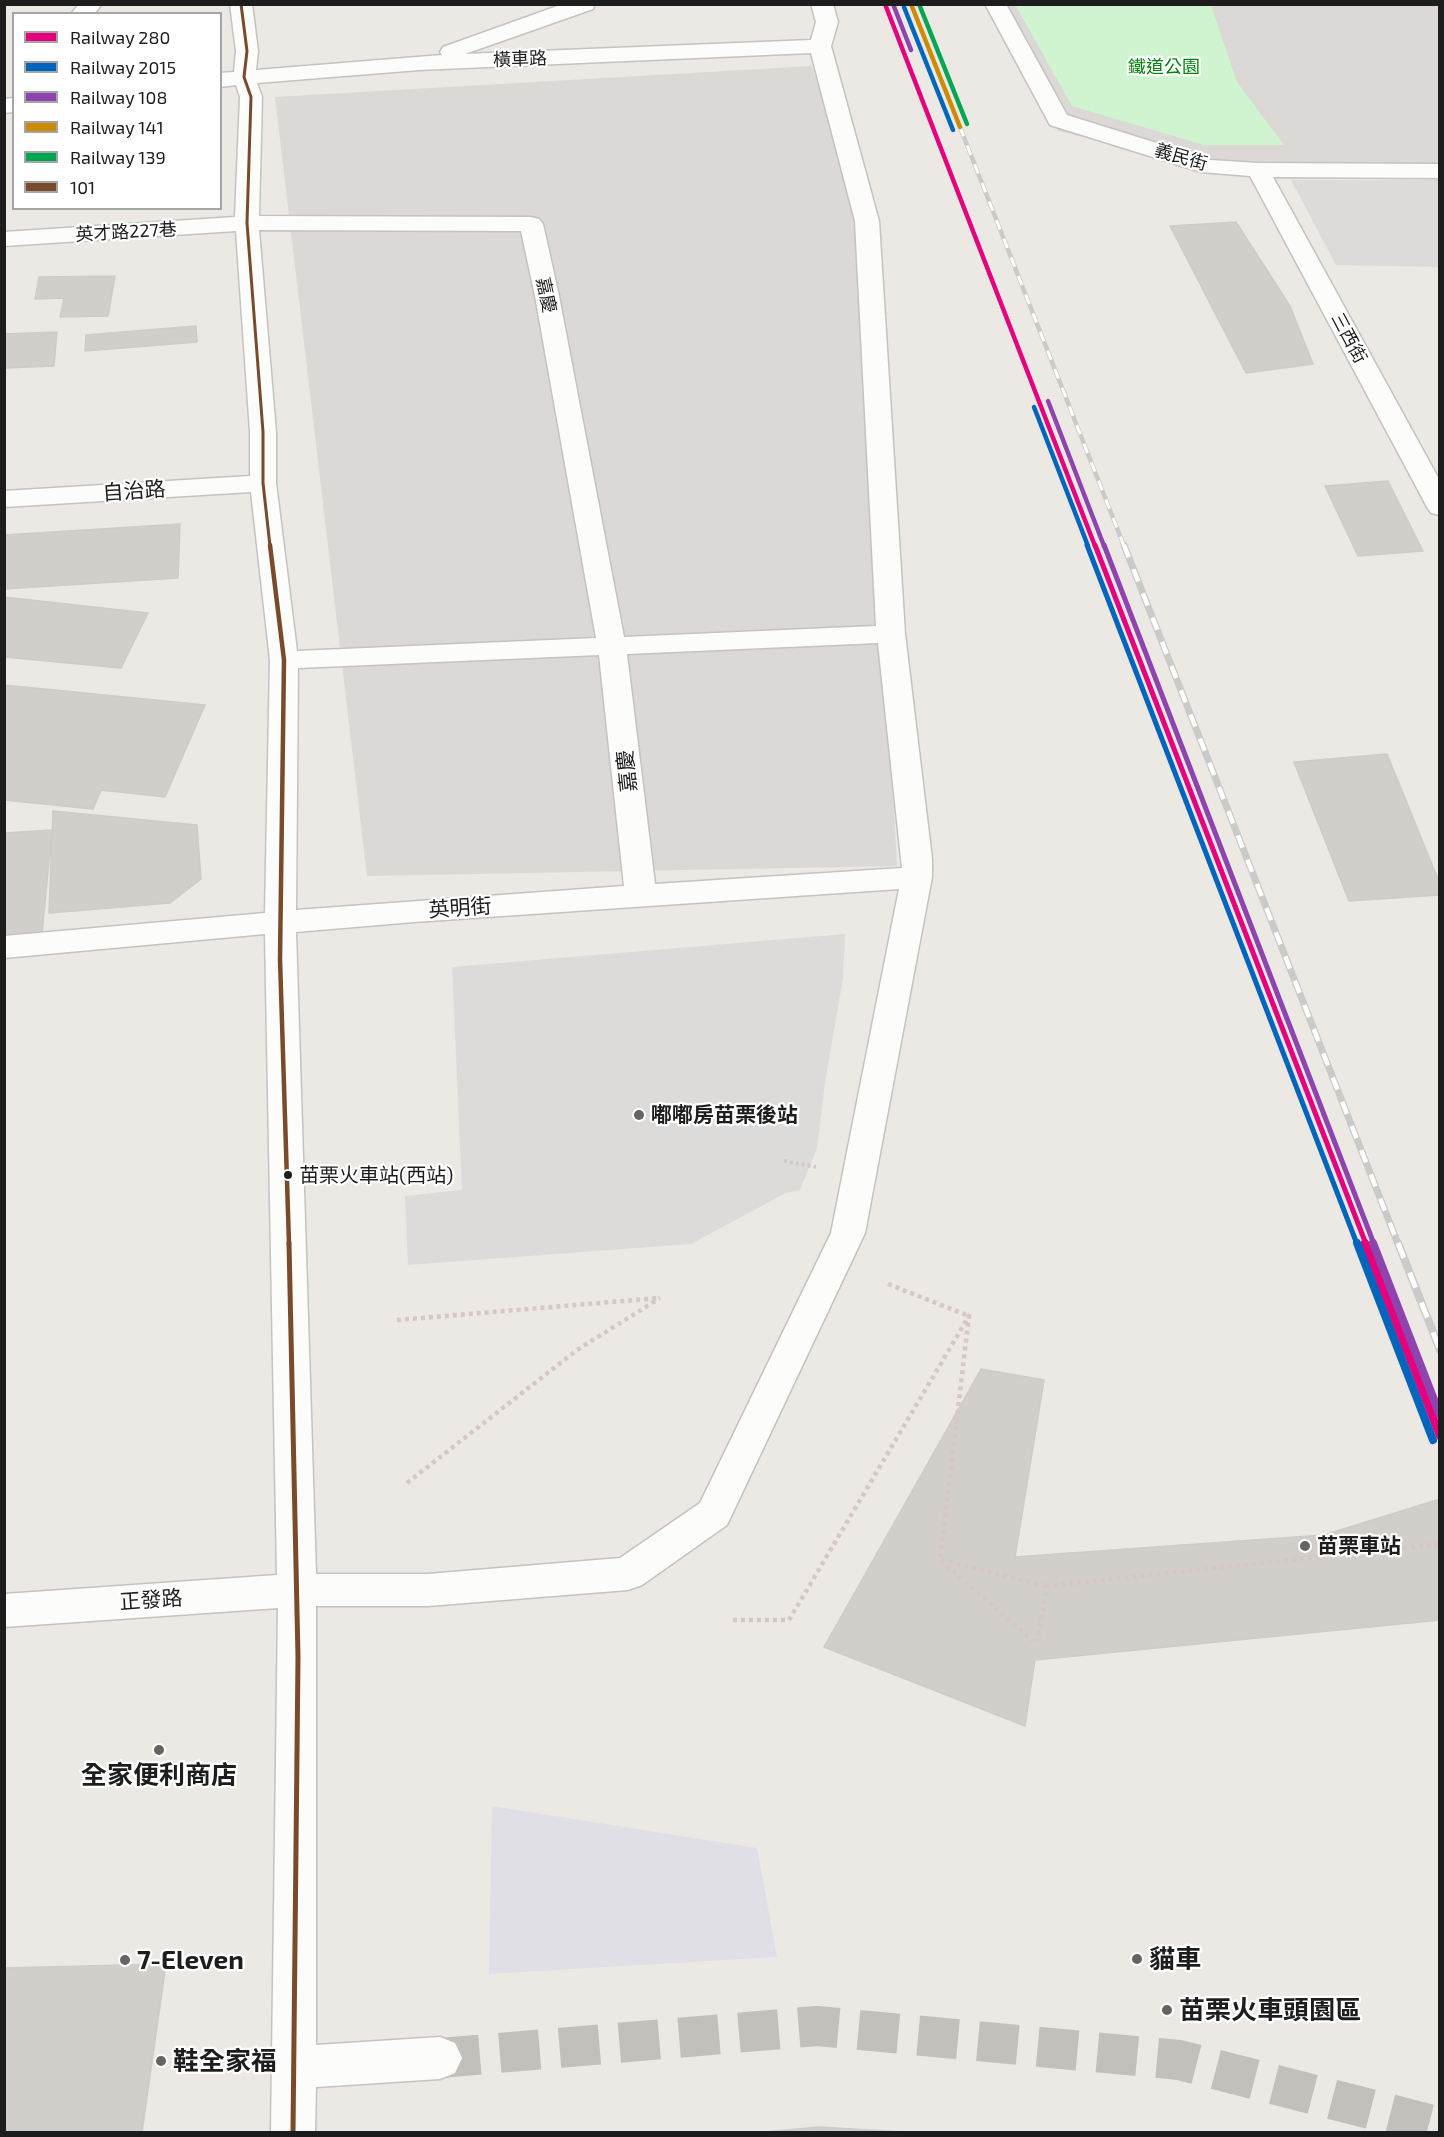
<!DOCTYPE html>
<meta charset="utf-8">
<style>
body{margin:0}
#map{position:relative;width:1444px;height:2137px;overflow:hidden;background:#ece9e4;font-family:"Exo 2",sans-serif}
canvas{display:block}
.frame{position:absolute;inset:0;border:6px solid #1d1d1d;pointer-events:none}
.legend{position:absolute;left:12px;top:12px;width:210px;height:198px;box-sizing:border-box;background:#fff;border:2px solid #a5a5a5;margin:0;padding:8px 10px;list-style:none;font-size:18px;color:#1d1d1d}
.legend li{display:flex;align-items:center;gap:12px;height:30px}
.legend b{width:30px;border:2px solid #a5a5a5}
</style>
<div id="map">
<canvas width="1444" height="2137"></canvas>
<div class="frame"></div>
<ul class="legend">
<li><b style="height:8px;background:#e5007d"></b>Railway 280</li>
<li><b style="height:8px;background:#0065bd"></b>Railway 2015</li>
<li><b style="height:8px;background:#8e44ad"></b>Railway 108</li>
<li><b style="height:8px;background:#cb8b06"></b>Railway 141</li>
<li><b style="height:8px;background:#00a651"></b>Railway 139</li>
<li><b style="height:8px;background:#7a4b2a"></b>101</li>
</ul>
</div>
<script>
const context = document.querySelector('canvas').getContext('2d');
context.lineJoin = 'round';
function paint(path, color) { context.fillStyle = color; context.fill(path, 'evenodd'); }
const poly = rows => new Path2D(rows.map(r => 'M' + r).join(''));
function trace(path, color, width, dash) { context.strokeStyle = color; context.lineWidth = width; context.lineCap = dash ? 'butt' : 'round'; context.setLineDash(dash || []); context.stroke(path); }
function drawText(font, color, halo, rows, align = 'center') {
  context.font = font + ' "Exo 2","Noto Sans TC",sans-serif'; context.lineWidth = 4.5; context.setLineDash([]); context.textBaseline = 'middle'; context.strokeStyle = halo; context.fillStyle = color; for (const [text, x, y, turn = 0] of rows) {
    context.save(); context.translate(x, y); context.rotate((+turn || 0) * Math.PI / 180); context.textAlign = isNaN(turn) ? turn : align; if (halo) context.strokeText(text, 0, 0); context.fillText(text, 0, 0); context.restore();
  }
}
const residential = poly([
 [986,5,1439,5,1439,166,1207,166,1058,131],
 [812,66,864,231,897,866,367,876,275,97]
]);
const park = poly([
 [1055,5,1211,5,1237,82,1284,145,1204,145,1072,106,1016,6]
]);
const parking = poly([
 [1291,180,1439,180,1439,267,1336,265],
 [845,934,843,978,825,1083,817,1148,800,1190,786,1193,691,1244,408,1265,405,1196,462,1190,452,967]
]);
const plaza = poly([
 [492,1806,757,1848,777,1957,489,1974]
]);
const building = poly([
 [1236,222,1290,306,1313,364,1246,373,1170,226,1236,222],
 [115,276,108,316,60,317,64,298,35,299,39,277,115,276],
 [196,326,197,342,85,351,86,335,196,326],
 [57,332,54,366,4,368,4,334,57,332],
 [1388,481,1423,551,1358,556,1325,486,1388,481],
 [180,524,178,578,4,589,4,535,180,524],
 [4,597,148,613,121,668,4,657,4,597],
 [4,685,205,705,165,797,101,790,93,809,4,800,4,685],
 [1387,754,1440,884,1440,895,1349,901,1294,762,1387,754],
 [53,811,197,825,201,879,170,903,49,913,53,811],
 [52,830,42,934,4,936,4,833,52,830],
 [981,1369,1044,1380,1015,1557,1324,1535,1440,1499,1440,1620,1035,1660,1025,1726,824,1647,981,1369],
 [166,1964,142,2132,4,2132,4,1968,166,1964],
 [819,2127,903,2132,765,2132,819,2127]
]);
const minorTunnel = poly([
 [440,2058,817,2026,1179,2060,1440,2127]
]);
const pathFar1 = poly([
 [784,1161,816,1167]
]);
const path = poly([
 [888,1284,969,1316],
 [397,1320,659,1298],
 [407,1483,577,1350,660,1298],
 [941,1560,1047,1586],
 [733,1620,789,1620,969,1316,940,1560,1037,1644],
 [1037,1643,1047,1586,1440,1544]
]);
const minor = poly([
 [79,4,102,4,94,14,71,14,79,4],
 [230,4,252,4,258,51,256,70,442,55,440,52,443,47,563,4,595,4,593,9,465,54,811,40,816,22,811,4,833,4,838,22,831,46,879,221,905,634,932,859,932,877,865,1233,727,1525,642,1585,628,1590,428,1606,316,1606,316,2045,440,2037,455,2043,462,2058,455,2073,440,2079,316,2087,315,2132,271,2132,278,1608,4,1627,4,1594,277,1575,265,934,4,958,4,936,265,913,270,660,251,492,4,507,4,491,250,476,250,432,236,231,4,246,4,232,235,217,240,97,236,85,220,87,220,73,234,72,236,51,230,4],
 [811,53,855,221,876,626,624,637,559,296,543,224,539,219,531,217,259,216,262,97,257,83,419,70,811,53],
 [259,230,521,231,535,296,596,638,297,651,276,483,276,432,259,230],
 [878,643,902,868,655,884,627,654,878,643],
 [599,655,624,886,296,910,298,668,599,655],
 [899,889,831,1233,700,1503,620,1558,428,1574,316,1574,296,932,414,922,899,889],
 [985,4,1006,4,1067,115,1211,160,1258,163,1440,164,1440,178,1273,177,1440,481,1440,515,1431,513,1427,507,1250,176,1201,172,1050,125,985,4],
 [14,98,14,112,4,113,4,99,14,98]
]);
const railFar2 = poly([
 [960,127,1124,546]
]);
const railFar1 = poly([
 [1124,545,1398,1244]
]);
const rail = poly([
 [1398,1243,1440,1350]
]);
const bus1Far2 = poly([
 [241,4,247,51,244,77,251,97,247,223,263,432,263,483,270,546]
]);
const bus1Far1 = poly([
 [270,545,284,660,280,959,289,1244]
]);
const bus1 = poly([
 [289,1243,298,1657,293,2132]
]);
const rail1Far2 = poly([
 [885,4,1095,546]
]);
const rail1Far1 = poly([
 [1095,545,1366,1244]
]);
const rail1 = poly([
 [1365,1243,1440,1436]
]);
const rail2Far2 = poly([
 [904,7,953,130],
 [1034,407,1088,546]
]);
const rail2Far1 = poly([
 [1087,545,1357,1244]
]);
const rail2 = poly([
 [1357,1243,1433,1440]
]);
const rail3Far2 = poly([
 [893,4,911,50],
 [1048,401,1104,546]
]);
const rail3Far1 = poly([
 [1104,545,1374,1244]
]);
const rail3 = poly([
 [1373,1243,1440,1415]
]);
const rail4 = poly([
 [911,4,960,127]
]);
const rail5 = poly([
 [919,4,967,124]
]);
const markers = [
 [639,1115,6,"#656463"],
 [288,1175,5,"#1d1d1d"],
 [1305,1546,6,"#656463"],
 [159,1750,6,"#656463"],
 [1137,1959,6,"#656463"],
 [125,1960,6,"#656463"],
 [1167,2010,6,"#656463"],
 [161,2061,6,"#656463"]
];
const farStreetnames = [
 ["橫車路",520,59,-2],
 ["義民街",1181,157,16],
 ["英才路227巷",126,232,-3],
 ["嘉慶",546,295,78],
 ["三西街",1349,338,62]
];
const farParknames = [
 ["鐵道公園",1164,67]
];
const busNames = [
 ["苗栗火車站(西站)",299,1175]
];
const streetNames = [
 ["自治路",134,491,-4],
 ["嘉慶",627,771,-96],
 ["英明街",460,908,-4],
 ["正發路",151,1600,-4]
];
const poiNames = [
 ["嘟嘟房苗栗後站",651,1115],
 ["苗栗車站",1317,1546]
];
const nearPoinames = [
 ["全家便利商店",159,1775,"center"],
 ["貓車",1149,1959],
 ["7-Eleven",137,1960],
 ["苗栗火車頭園區",1179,2010],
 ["鞋全家福",173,2061]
];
paint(residential, '#dbd8d6');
paint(park, '#d0f4d0');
paint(parking, '#dcdbd9');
paint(plaza, '#e0dfe5');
paint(building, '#d2cfcb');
trace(building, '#cfcbc6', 1.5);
trace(minorTunnel, '#c3c0bc', 40, [40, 20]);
trace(minor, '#c4c3c1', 3);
trace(pathFar1, '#d7c7c4', 4, [3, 3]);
trace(path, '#d7c7c4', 4.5, [4, 4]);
paint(minor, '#fcfcfb');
trace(railFar2, '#cacac9', 4.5);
trace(railFar1, '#cacac9', 7);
trace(rail, '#cacac9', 8);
trace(railFar2, '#fff', 3, [10]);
trace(railFar1, '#fff', 4.5, [13]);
trace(rail, '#fff', 5, [16]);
trace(bus1Far2, '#7a4b2a', 3);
trace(bus1Far1, '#7a4b2a', 4.5);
trace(bus1, '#7a4b2a', 5);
trace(rail1Far2, '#e5007d', 4.5);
trace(rail1Far1, '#e5007d', 5);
trace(rail1, '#e5007d', 8);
trace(rail2Far2, '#0065bd', 4.5);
trace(rail2Far1, '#0065bd', 5);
trace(rail2, '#0065bd', 8);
trace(rail3Far2, '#8e44ad', 4.5);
trace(rail3Far1, '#8e44ad', 5);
trace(rail3, '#8e44ad', 8);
trace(rail4, '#cb8b06', 4.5);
trace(rail5, '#00a651', 4.5);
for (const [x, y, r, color] of markers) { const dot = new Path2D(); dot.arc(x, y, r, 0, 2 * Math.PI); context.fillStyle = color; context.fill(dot); trace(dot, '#fff', 2); }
drawText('18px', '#1d1d1d', '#fff', farStreetnames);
drawText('18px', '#03820d', '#fff', farParknames);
drawText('20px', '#1d1d1d', '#fff', busNames, 'left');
drawText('21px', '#1d1d1d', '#fff', streetNames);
drawText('bold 21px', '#1d1d1d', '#fff', poiNames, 'left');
drawText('bold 26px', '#1d1d1d', '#fff', nearPoinames, 'left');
</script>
